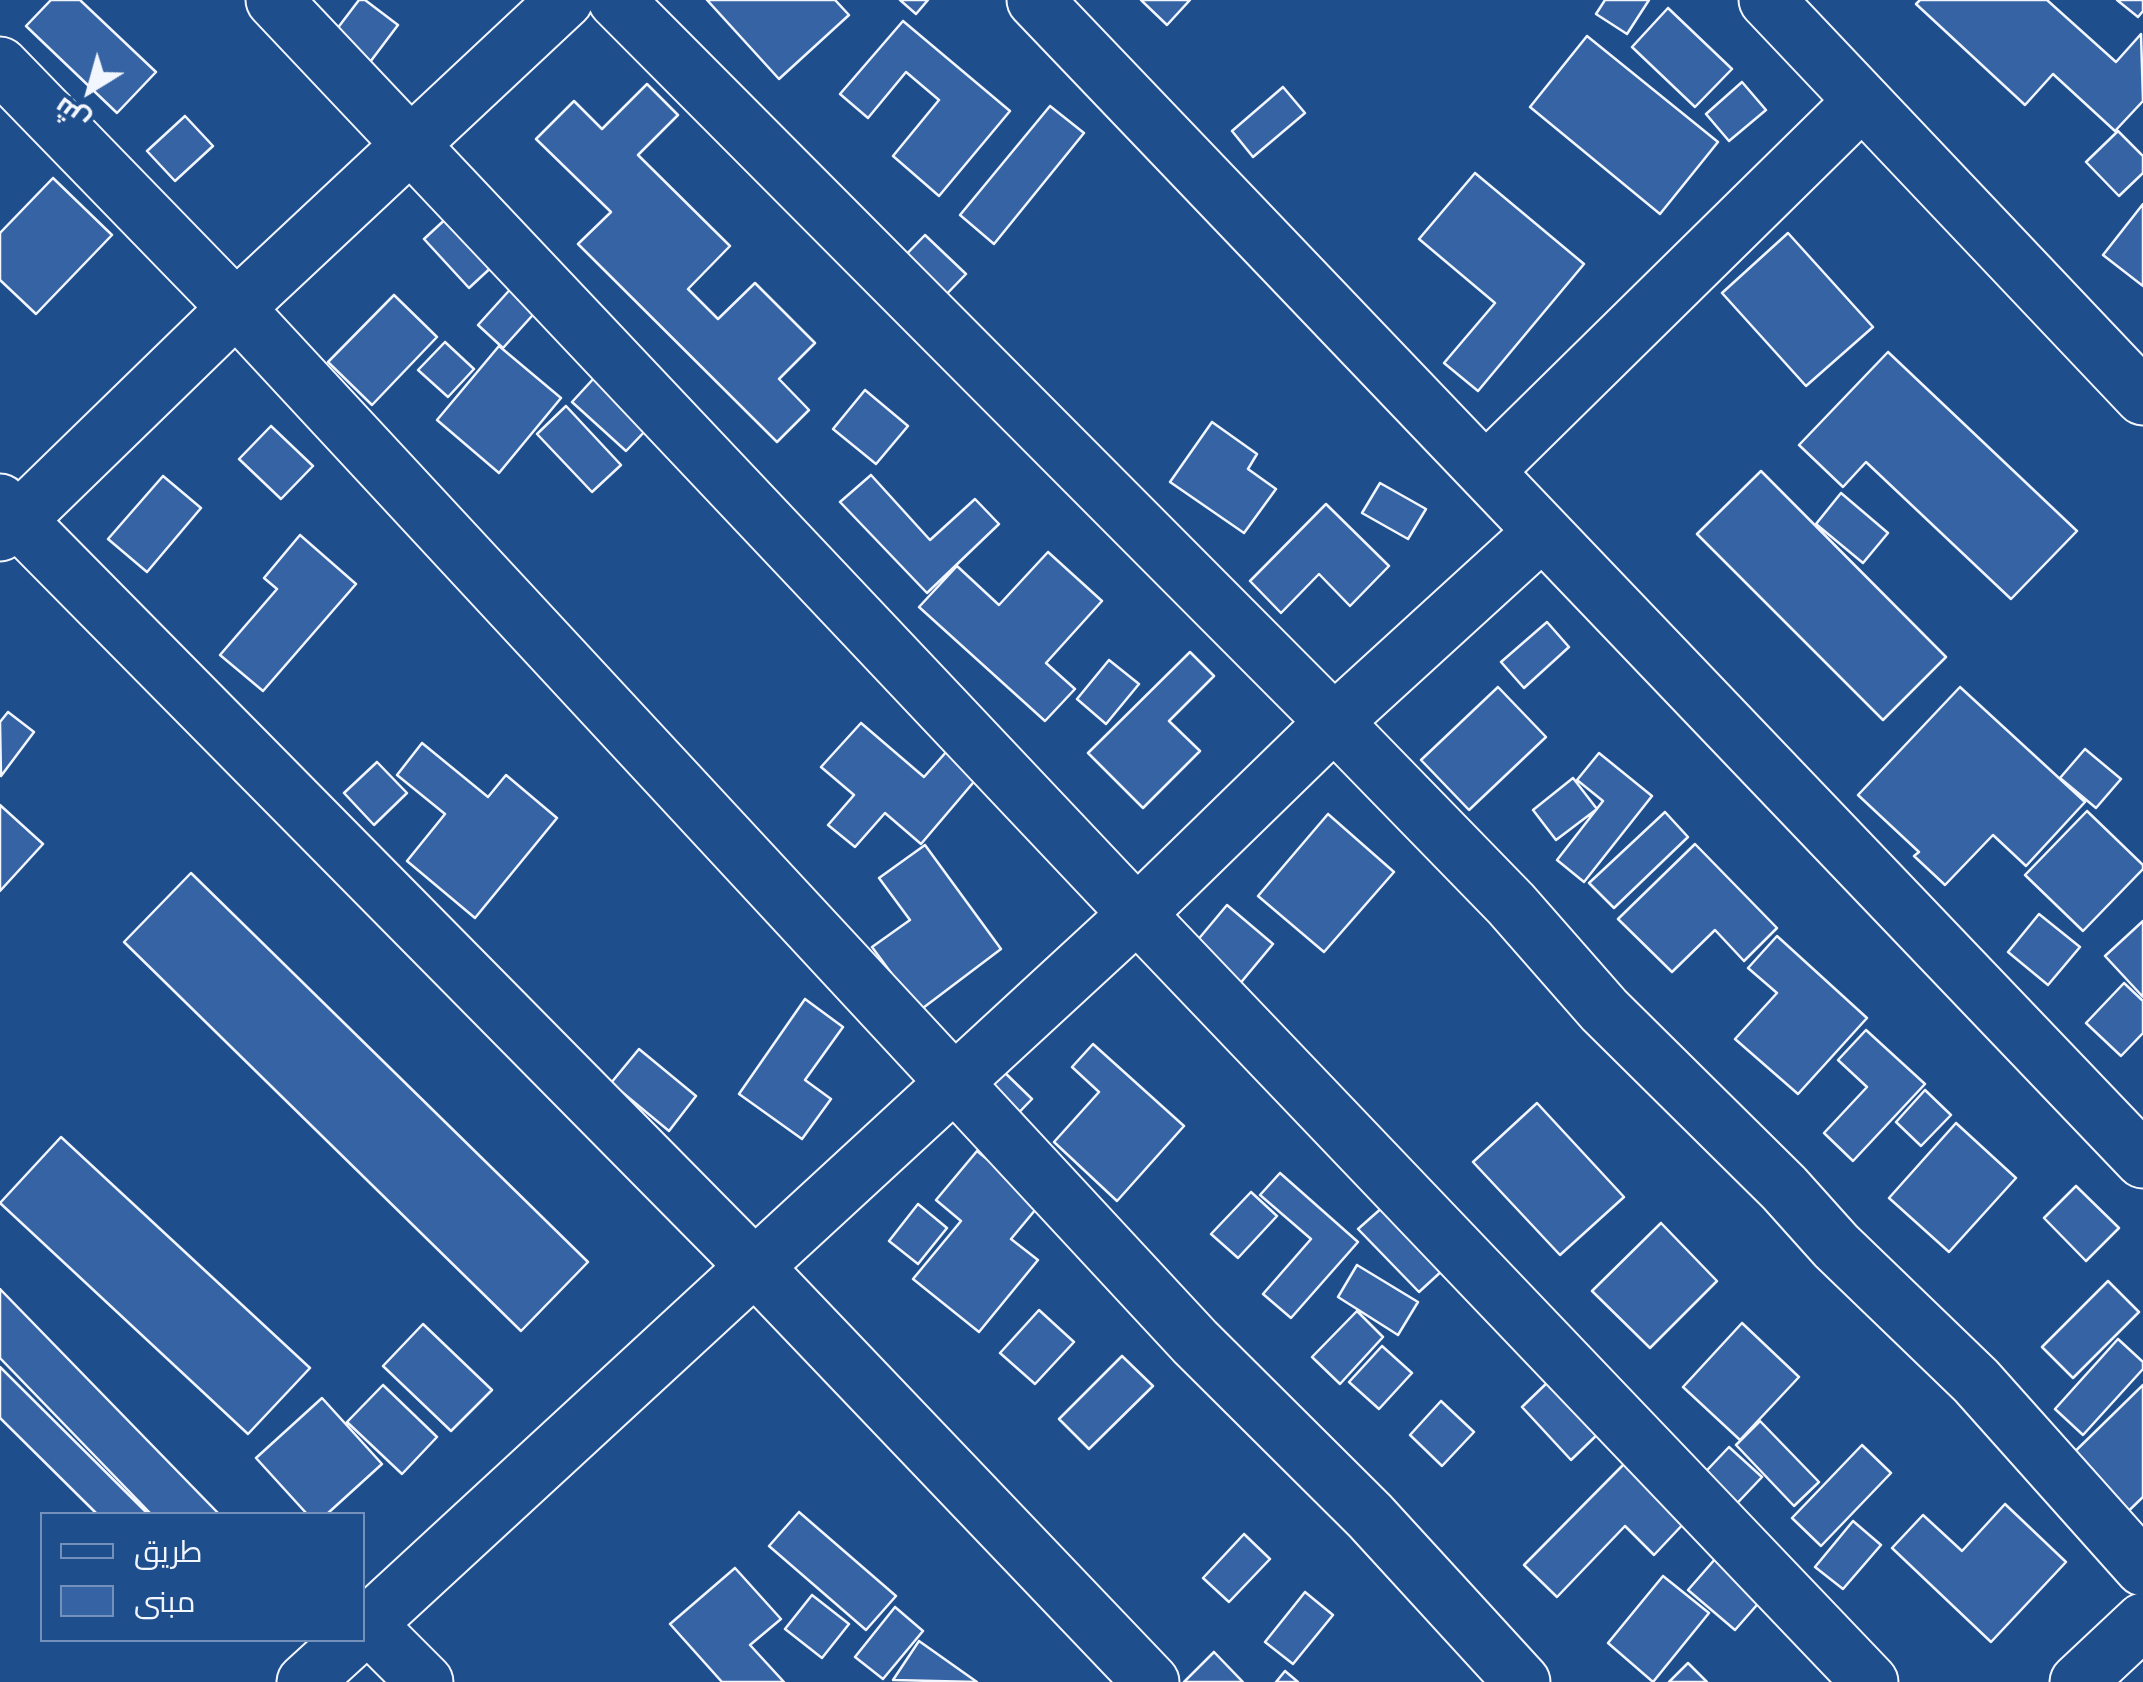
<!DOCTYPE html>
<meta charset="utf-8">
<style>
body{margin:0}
#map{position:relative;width:2143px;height:1682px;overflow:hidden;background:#1f4e8c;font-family:"Work Sans",Cairo,sans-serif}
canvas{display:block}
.legend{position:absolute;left:40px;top:1512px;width:325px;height:130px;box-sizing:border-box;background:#1f4e8c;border:2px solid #7391ba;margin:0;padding:12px 18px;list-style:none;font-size:30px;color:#f2f6ff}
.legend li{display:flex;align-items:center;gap:20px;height:50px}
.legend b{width:50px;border:2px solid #7391ba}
.north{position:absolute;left:40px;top:40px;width:100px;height:100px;-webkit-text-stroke:8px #1f4e8c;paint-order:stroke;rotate:217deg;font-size:28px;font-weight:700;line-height:40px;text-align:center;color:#f2f6ff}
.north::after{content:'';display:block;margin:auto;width:35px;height:45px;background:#f2f6ff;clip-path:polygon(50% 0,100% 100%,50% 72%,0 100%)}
</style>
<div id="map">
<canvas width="2143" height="1682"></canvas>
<ul class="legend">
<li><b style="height:12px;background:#1f4e8c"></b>طريق</li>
<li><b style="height:28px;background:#3563a3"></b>مبنى</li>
</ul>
<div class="north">ش</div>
</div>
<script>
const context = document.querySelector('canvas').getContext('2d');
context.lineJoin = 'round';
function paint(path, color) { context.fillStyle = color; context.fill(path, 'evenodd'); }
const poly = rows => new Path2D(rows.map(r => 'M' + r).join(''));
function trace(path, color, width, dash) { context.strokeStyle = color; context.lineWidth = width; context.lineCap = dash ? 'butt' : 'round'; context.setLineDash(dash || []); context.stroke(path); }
const building = poly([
 [51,0,80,0,156,72,117,113,26,26,51,0],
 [359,0,365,0,398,25,361,74,324,46,359,0],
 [707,0,835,0,849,15,779,79,707,0],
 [900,0,928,0,916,14,900,0],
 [1141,0,1190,0,1167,25,1141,0],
 [1605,0,1649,0,1627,34,1596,14,1605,0],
 [1920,0,2047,0,2116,62,2141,34,2143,101,2115,131,2053,74,2025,105,1916,4,1920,0],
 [2117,0,2143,0,2143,11,2138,17,2117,0],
 [1668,8,1732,69,1695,107,1632,47,1668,8],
 [903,21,1010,111,939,196,893,156,939,100,906,72,868,118,840,94,903,21],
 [1587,36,1718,142,1660,214,1530,107,1587,36],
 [1742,82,1766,110,1729,141,1706,114,1742,82],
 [647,84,678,115,638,155,730,246,688,289,718,319,755,283,815,343,779,379,809,410,777,442,578,244,611,212,536,139,574,101,602,129,647,84],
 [1283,87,1305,113,1253,157,1232,131,1283,87],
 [1050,106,1084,133,994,244,960,215,1050,106],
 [185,116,213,146,175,181,147,151,185,116],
 [2118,131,2143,156,2143,173,2119,196,2086,162,2118,131],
 [1475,173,1584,264,1478,391,1444,363,1495,303,1419,239,1475,173],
 [53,178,112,235,36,314,0,280,0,233,53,178],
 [2143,204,2143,286,2103,255,2143,204],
 [451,214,496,263,469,288,424,239,451,214],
 [1788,233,1873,327,1806,386,1722,293,1788,233],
 [925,235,966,274,940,301,899,262,925,235],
 [515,284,540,307,503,348,478,325,515,284],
 [394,295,437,337,372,405,328,362,394,295],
 [445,342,474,369,448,397,418,370,445,342],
 [499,346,561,398,499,473,437,420,499,346],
 [1888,352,2077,531,2011,599,1866,462,1843,487,1799,445,1888,352],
 [595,377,649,427,626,451,572,402,595,377],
 [865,390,908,426,876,464,833,429,865,390],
 [566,406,621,465,592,492,537,434,566,406],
 [1212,422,1257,454,1248,469,1276,489,1244,533,1170,482,1212,422],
 [271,426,313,466,281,499,239,459,271,426],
 [1761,471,1946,657,1883,720,1697,534,1761,471],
 [871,475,930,540,975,499,999,524,927,593,840,502,871,475],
 [163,476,201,508,147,572,108,539,163,476],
 [1380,483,1426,509,1408,539,1362,513,1380,483],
 [1841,493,1888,533,1863,563,1816,524,1841,493],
 [1326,504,1389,566,1350,606,1319,574,1281,613,1250,581,1326,504],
 [300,535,356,584,263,691,220,655,277,589,264,578,300,535],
 [1048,552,1102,601,1046,663,1075,689,1045,721,919,607,957,566,999,605,1048,552],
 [1547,622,1569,647,1524,688,1501,662,1547,622],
 [1190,652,1214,676,1169,721,1200,751,1143,808,1088,753,1190,652],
 [1109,660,1139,684,1106,724,1077,699,1109,660],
 [1498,687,1546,737,1469,810,1421,760,1498,687],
 [1960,687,2085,802,2026,866,1993,835,1945,885,1914,856,1919,852,1858,795,1960,687],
 [8,712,34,732,1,776,0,722,8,712],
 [861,723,924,777,947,751,978,777,921,844,885,813,855,847,828,825,854,795,821,767,861,723],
 [422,743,488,797,506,775,557,818,475,918,407,861,445,814,397,775,422,743],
 [2085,749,2121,779,2096,808,2060,778,2085,749],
 [1599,753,1652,796,1584,882,1557,860,1603,801,1577,780,1599,753],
 [377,762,407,793,374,825,344,793,377,762],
 [1573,778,1597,809,1556,840,1533,810,1573,778],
 [0,805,43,844,0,891,0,805],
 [2087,811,2143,865,2143,869,2083,931,2025,875,2087,811],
 [1665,812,1688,837,1614,908,1589,883,1665,812],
 [1328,814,1394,872,1324,952,1258,896,1328,814],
 [1695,844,1777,928,1744,961,1715,930,1672,972,1618,919,1695,844],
 [925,845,1001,949,919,1011,872,947,910,920,879,878,925,845],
 [191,873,588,1262,521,1331,124,942,191,873],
 [1227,905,1273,944,1233,992,1186,954,1227,905],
 [2039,914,2080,947,2048,985,2008,952,2039,914],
 [2143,921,2143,997,2105,956,2143,921],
 [1777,936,1867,1018,1798,1094,1735,1039,1777,993,1748,968,1777,936],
 [2124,983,2143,1001,2143,1033,2121,1056,2086,1023,2124,983],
 [805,999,843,1027,805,1080,831,1099,802,1139,739,1094,805,999],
 [1866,1030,1925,1084,1853,1161,1824,1133,1867,1087,1838,1060,1866,1030],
 [1093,1044,1184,1126,1117,1201,1054,1142,1099,1092,1072,1067,1093,1044],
 [639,1049,696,1096,669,1131,611,1083,639,1049],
 [1000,1068,1032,1099,1002,1130,970,1098,1000,1068],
 [1925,1090,1951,1115,1921,1146,1896,1122,1925,1090],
 [1537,1103,1624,1197,1560,1255,1473,1162,1537,1103],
 [1956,1123,2016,1178,1949,1252,1889,1198,1956,1123],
 [61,1137,310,1368,248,1434,0,1203,61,1137],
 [977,1151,1041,1203,1011,1239,1038,1260,979,1332,913,1279,961,1221,936,1200,977,1151],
 [1280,1173,1358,1242,1291,1318,1263,1294,1311,1239,1260,1195,1280,1173],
 [2076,1186,2119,1228,2086,1261,2044,1218,2076,1186],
 [1251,1192,1277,1216,1238,1258,1211,1234,1251,1192],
 [918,1204,947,1228,918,1264,889,1241,918,1204],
 [1384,1206,1444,1269,1419,1292,1358,1229,1384,1206],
 [1661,1223,1717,1281,1650,1348,1592,1291,1661,1223],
 [1357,1265,1418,1302,1398,1335,1338,1297,1357,1265],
 [2108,1281,2139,1312,2073,1378,2042,1347,2108,1281],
 [0,1289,219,1514,151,1514,0,1358,0,1289],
 [1039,1310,1074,1342,1035,1384,1000,1353,1039,1310],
 [1357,1311,1383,1337,1340,1384,1312,1357,1357,1311],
 [1742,1323,1799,1377,1740,1440,1683,1387,1742,1323],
 [423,1324,492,1390,451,1431,383,1366,423,1324],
 [2118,1339,2143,1362,2143,1369,2083,1435,2055,1409,2118,1339],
 [1382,1346,1412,1373,1379,1409,1349,1382,1382,1346],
 [1122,1356,1153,1386,1089,1449,1059,1419,1122,1356],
 [0,1367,148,1514,97,1514,0,1418,0,1367],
 [1552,1378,1602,1430,1571,1460,1522,1407,1552,1378],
 [383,1385,437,1437,402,1474,347,1422,383,1385],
 [2143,1385,2143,1497,2113,1526,2057,1469,2143,1385],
 [322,1398,382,1464,327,1514,307,1514,256,1458,322,1398],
 [1441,1401,1474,1432,1442,1466,1410,1435,1441,1401],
 [1760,1421,1819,1482,1794,1506,1736,1445,1760,1421],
 [1862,1445,1891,1473,1821,1546,1792,1518,1862,1445],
 [1729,1447,1762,1477,1726,1515,1693,1485,1729,1447],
 [1627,1461,1687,1520,1654,1555,1625,1526,1557,1597,1524,1565,1627,1461],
 [2005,1504,2066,1562,1991,1642,1892,1548,1923,1515,1962,1551,2005,1504],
 [799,1512,896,1596,866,1630,769,1546,799,1512],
 [1853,1521,1881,1545,1843,1589,1815,1567,1853,1521],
 [1244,1534,1270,1559,1229,1602,1203,1578,1244,1534],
 [1716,1558,1763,1598,1735,1630,1688,1590,1716,1558],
 [735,1568,781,1619,750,1645,784,1682,722,1682,670,1624,735,1568],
 [1663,1576,1709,1613,1653,1682,1608,1643,1663,1576],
 [1305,1592,1333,1615,1293,1664,1265,1642,1305,1592],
 [812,1595,849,1624,822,1658,785,1629,812,1595],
 [895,1607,923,1631,883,1679,855,1657,895,1607],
 [919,1641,977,1682,893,1680,919,1641],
 [1214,1652,1243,1682,1184,1682,1214,1652],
 [1688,1663,1707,1682,1669,1682,1688,1663],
 [1285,1671,1298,1682,1276,1682,1285,1671]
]);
const street = poly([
 [274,0,1137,914,1870,1682],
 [616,0,1334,722,1511,904,1604,1010,1784,1188,1836,1246,1976,1381,2143,1568],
 [1035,0,2143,1160],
 [1767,0,2143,397],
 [0,65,236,308,1195,1342,1370,1516,1522,1682],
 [1486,471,1862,101],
 [0,502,754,1266,1151,1682],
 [0,533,17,521,236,308,565,0],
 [367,1624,425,1682],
 [362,1629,1137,914,1334,722,1542,532],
 [305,1682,351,1640],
 [2078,1682,2143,1621]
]);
paint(building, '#3563a3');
trace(building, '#f2f6ff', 2.5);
trace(street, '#f2f6ff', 59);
trace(street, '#1f4e8c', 55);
</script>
